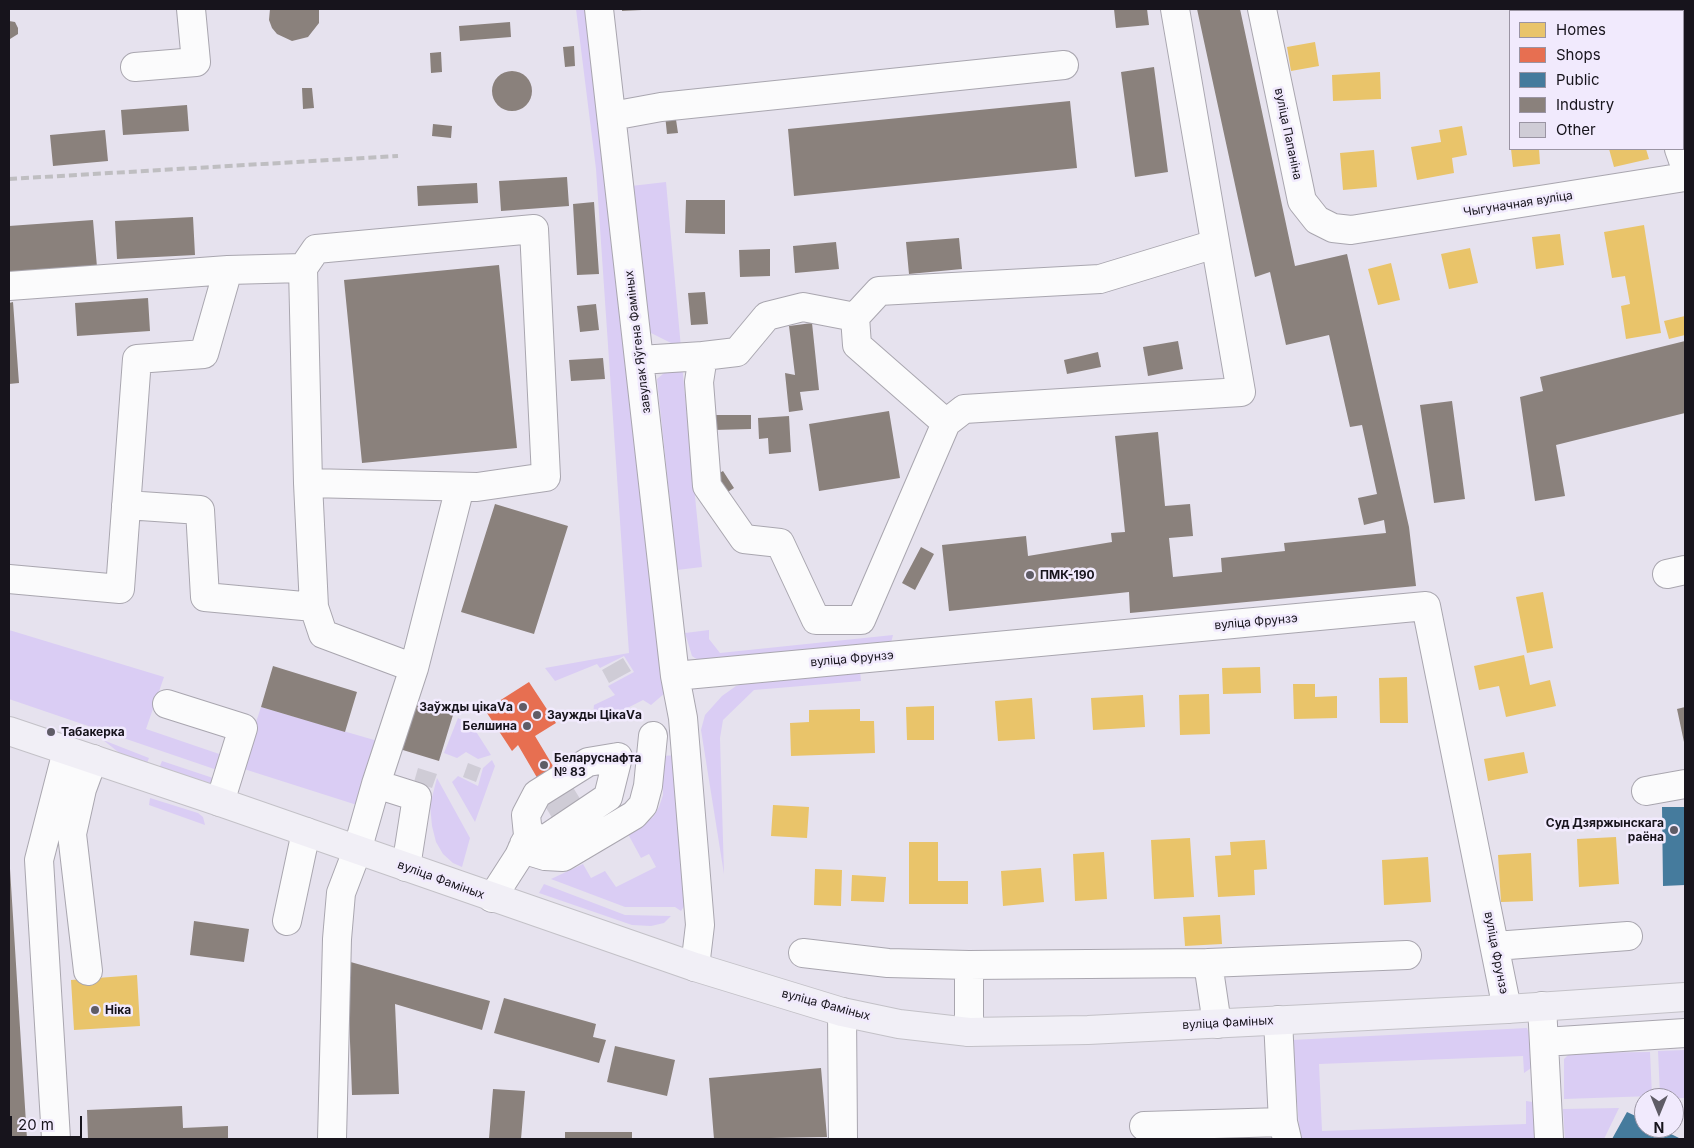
<!DOCTYPE html>
<meta charset="utf-8">
<style>
body{margin:0}
#map{position:relative;width:1694px;height:1148px;overflow:hidden;background:#e6e2ee;font-family:Inter,sans-serif}
canvas{display:block}
.frame{position:absolute;inset:0;border:10px solid #17141c;pointer-events:none}
.legend{position:absolute;left:1509px;top:10px;width:175px;height:140px;box-sizing:border-box;background:#f1eafd;border:1px solid #9a94a3;margin:0;padding:6px 9px;list-style:none;font-size:15px;color:#17141c}
.legend li{display:flex;align-items:center;gap:10px;height:25px}
.legend b{width:25px;border:1px solid #9a94a3}
.north{position:absolute;left:1634px;top:1088px;width:50px;height:50px;box-sizing:border-box;background:#f1eafd;border:1px solid #9a94a3;border-radius:50%;rotate:180deg;font-size:14px;font-weight:700;line-height:20px;text-align:center;color:#17141c}
.north::after{content:'';display:block;margin:auto;width:18px;height:22px;background:#5f5c66;clip-path:polygon(50% 0,100% 100%,50% 72%,0 100%)}
.scale{position:absolute;left:10px;top:1116px;width:72px;height:22px;box-sizing:border-box;border:2px solid #17141c;border-top:0;padding-left:6px;font-size:15px;line-height:18px;white-space:nowrap;color:#17141c;-webkit-text-stroke:4px #f1eafd;paint-order:stroke}
</style>
<div id="map">
<canvas width="1694" height="1148"></canvas>
<div class="frame"></div>
<ul class="legend">
<li><b style="height:14px;background:#e9c46a"></b>Homes</li>
<li><b style="height:14px;background:#e76f51"></b>Shops</li>
<li><b style="height:14px;background:#457b9d"></b>Public</li>
<li><b style="height:14px;background:#8a817c"></b>Industry</li>
<li><b style="height:14px;background:#cfccd6"></b>Other</li>
</ul>
<div class="north">N</div>
<div class="scale">20 m</div>
</div>
<script>
const context = document.querySelector('canvas').getContext('2d');
context.lineJoin = 'round';
function paint(path, color) { context.fillStyle = color; context.fill(path, 'evenodd'); }
const poly = rows => new Path2D(rows.map(r => 'M' + r).join(''));
function trace(path, color, width, dash) { context.strokeStyle = color; context.lineWidth = width; context.lineCap = dash ? 'butt' : 'round'; context.setLineDash(dash || []); context.stroke(path); }
function drawText(font, color, halo, rows, align = 'center') {
  context.font = font + ' Inter,sans-serif'; context.lineWidth = 5; context.setLineDash([]); context.textBaseline = 'middle'; context.strokeStyle = halo; context.fillStyle = color; for (const [text, x, y, turn = 0] of rows) {
    context.save(); context.translate(x, y); context.rotate((+turn || 0) * Math.PI / 180); context.textAlign = isNaN(turn) ? turn : align; if (halo) context.strokeText(text, 0, 0); context.fillText(text, 0, 0); context.restore();
  }
}
const green = poly([
 [576,9,586,9,665,693,651,705,643,700,602,721,593,714,594,705,615,695,608,686,634,672,624,656,600,668,597,664,555,681,545,668,629,653,596,169],
 [666,182,681,348,649,332,631,186],
 [682,365,702,567,677,570,657,379,670,368],
 [9,630,164,677,146,729,228,757,223,772,9,699],
 [709,630,709,639,720,653,893,635,890,647,701,662,692,656,685,633],
 [860,671,861,681,754,690,723,720,720,738,724,874,701,730,705,715,722,696,736,686,751,682],
 [261,707,381,742,357,805,244,769,243,762],
 [458,718,464,721,468,719,491,755,478,759,466,752,457,758,444,753],
 [103,740,149,758,145,768,131,762],
 [676,755,688,900,681,911,675,907,625,907,551,879,583,864,591,878,605,871,616,887,656,867,649,854,641,858,628,834,653,817,659,807,663,795,663,756],
 [492,760,495,766,475,822,452,782,458,776,478,786,483,768],
 [162,761,222,781,215,786,158,771],
 [437,778,470,838,462,867,453,863,443,854,436,842,432,826,430,805],
 [150,798,198,813,203,817,205,825,149,805],
 [544,884,625,915,671,916,664,923,651,926,632,925,539,893],
 [1527,1028,1532,1040,1534,1066,1524,1073,1523,1056,1319,1064,1322,1131,1526,1124,1526,1101,1533,1102,1538,1139,1300,1139,1292,1040],
 [1685,1050,1685,1098,1665,1098,1660,1095,1658,1051],
 [1650,1052,1652,1096,1564,1099,1564,1059,1568,1055,1572,1053],
 [1619,1108,1604,1139,1565,1139,1563,1109]
]);
const homes = poly([
 [1551,9,1583,9,1583,11,1551,11],
 [1676,9,1685,9,1685,29,1683,30,1683,11,1668,11],
 [1315,42,1319,66,1291,71,1287,47],
 [1380,72,1381,99,1333,101,1332,75],
 [1462,126,1467,155,1452,158,1454,173,1417,180,1411,147,1441,142,1439,130],
 [1511,149,1539,149,1540,164,1513,167],
 [1609,149,1646,149,1649,159,1614,167],
 [1374,150,1377,187,1343,190,1340,153],
 [1644,225,1661,333,1626,339,1621,306,1630,304,1625,276,1612,278,1604,232],
 [1560,234,1564,265,1536,269,1532,237],
 [1470,248,1478,283,1449,289,1441,254],
 [1391,263,1400,300,1378,305,1368,269],
 [1685,316,1685,335,1669,339,1664,321],
 [1543,592,1553,648,1527,653,1516,597],
 [1524,655,1530,685,1550,680,1556,706,1506,717,1499,686,1479,690,1474,666],
 [1260,667,1261,693,1223,694,1222,668],
 [1407,677,1408,723,1380,723,1379,678],
 [1293,684,1315,684,1315,697,1337,696,1337,718,1294,719],
 [1209,694,1210,734,1180,735,1179,695],
 [1143,695,1145,727,1093,730,1091,698],
 [1032,698,1035,739,998,741,995,701],
 [934,706,934,740,907,740,906,707],
 [860,709,860,721,874,721,875,753,791,756,790,723,809,722,809,710],
 [1524,752,1528,773,1488,781,1484,759],
 [773,805,809,807,807,838,771,836],
 [1616,837,1619,884,1579,887,1577,839],
 [1190,838,1194,897,1154,899,1151,840],
 [1265,840,1267,869,1254,870,1255,895,1218,897,1215,856,1231,855,1230,842],
 [909,842,938,842,938,881,968,881,968,904,909,904],
 [1104,852,1107,899,1075,901,1073,854],
 [1531,853,1533,901,1501,902,1498,855],
 [1428,857,1431,902,1384,905,1382,860],
 [1041,868,1044,902,1003,906,1001,871],
 [815,869,842,870,841,906,814,905],
 [852,875,886,877,884,902,851,901],
 [1220,915,1222,944,1185,946,1183,917],
 [137,975,140,1026,74,1030,71,980]
]);
const shops = poly([
 [529,682,556,723,535,736,556,771,539,781,518,745,512,751,485,710]
]);
const public = poly([
 [1662,807,1685,807,1685,885,1663,886],
 [1627,1112,1644,1120,1644,1128,1659,1128,1681,1139,1612,1139]
]);
const industry = poly([
 [270,9,319,9,319,23,308,37,292,41,277,34,272,28,269,20],
 [622,9,642,9,642,10,622,11],
 [1114,9,1147,9,1149,25,1116,28],
 [1197,9,1240,9,1295,266,1347,254,1409,527,1416,586,1130,613,1129,592,949,611,942,545,1026,536,1028,556,1112,542,1111,533,1125,532,1115,436,1158,432,1165,506,1190,504,1193,536,1169,538,1173,577,1222,572,1221,558,1285,551,1284,543,1386,533,1384,520,1364,525,1358,498,1377,494,1362,425,1350,427,1329,335,1286,345,1270,272,1255,277],
 [9,21,15,22,18,28,18,34,10,39],
 [510,22,511,37,460,41,459,26],
 [574,46,575,66,565,67,563,47],
 [441,52,442,72,431,73,430,53],
 [1685,53,1685,75,1683,76,1683,54],
 [1154,67,1168,172,1135,177,1121,72],
 '492 91a20 20 0 1 1 40 0a20 20 0 1 1-40 0Z',
 [302,88,312,88,314,108,303,109],
 [1070,101,1077,168,794,196,788,129],
 [187,105,189,131,123,135,121,110],
 [675,113,678,133,667,134,665,115],
 [433,124,452,126,451,138,432,136],
 [105,130,108,161,53,166,50,135],
 [567,177,569,206,501,211,499,181],
 [477,183,478,203,418,206,417,186],
 [686,200,725,200,725,234,685,233],
 [594,202,599,274,577,275,573,204],
 [193,217,195,255,117,259,115,221],
 [93,220,97,267,9,273,9,226],
 [959,238,962,269,909,274,906,242],
 [836,242,839,269,795,273,793,246],
 [770,249,770,276,740,277,739,250],
 [499,265,517,448,362,463,344,280],
 [705,292,708,324,691,325,688,293],
 [148,298,150,331,77,336,75,303],
 [13,302,19,383,9,384,9,303],
 [596,304,599,330,580,332,577,306],
 [812,323,819,390,800,392,803,410,789,412,785,373,795,375,789,326],
 [1178,341,1183,369,1148,376,1143,347],
 [1685,341,1685,413,1556,445,1565,496,1535,501,1520,397,1543,391,1540,377],
 [1098,352,1101,367,1067,374,1064,360],
 [603,358,605,379,571,381,569,360],
 [1452,401,1465,499,1434,503,1420,405],
 [889,411,900,478,819,491,809,424],
 [713,415,751,415,751,429,713,430],
 [789,416,791,452,769,454,768,438,759,439,758,418],
 [723,471,734,488,723,495,712,477],
 [495,504,568,526,534,634,461,612],
 [921,547,934,554,915,590,902,583],
 [273,666,357,692,345,732,261,707],
 [408,701,453,715,439,761,393,747],
 [1685,707,1685,742,1684,742,1677,709],
 [9,869,10,869,27,1139,9,1139],
 [194,921,249,929,244,962,190,955],
 [347,961,490,1001,482,1030,395,1004,399,1094,352,1095],
 [504,998,596,1024,593,1037,606,1040,599,1063,494,1033],
 [615,1046,675,1060,667,1096,607,1082],
 [821,1068,827,1137,714,1139,709,1078],
 [493,1089,525,1091,521,1139,489,1139],
 [182,1106,183,1128,228,1126,228,1139,88,1139,87,1110],
 [565,1132,632,1132,632,1139,565,1139]
]);
const building = poly([
 [623,658,631,671,609,683,602,670],
 [468,763,481,768,476,782,463,777],
 [418,768,437,774,432,788,414,782],
 [561,768,595,823,566,841,533,786]
]);
const minor = poly([
 [599,9,675,676,683,718,700,925,695,967],
 [1262,9,1302,201,1317,220,1333,228,1351,230,1685,177],
 [1625,9,1626,11],
 [135,67,196,62,191,9],
 [612,116,661,107,1064,65],
 [1679,149,1685,166],
 [9,286,228,270,303,268],
 [703,356,737,352,767,316,803,307,855,317],
 [640,360,703,356,699,382,707,486,744,539,780,543,816,620,861,620,946,423,964,409,1241,392,1175,9],
 [946,423,857,345,855,317,879,291,1100,279,1215,244],
 [308,483,477,487,546,477,534,229,316,249,303,268,308,483,314,607,323,634,414,668],
 [126,505,200,510,205,597,314,607],
 [1667,574,1685,570],
 [9,579,120,589,137,359,204,354,228,270],
 [675,676,1426,606,1507,1009],
 [167,704,243,728,220,802],
 [376,784,414,668,460,487],
 [1646,791,1685,784],
 [528,835,526,815,537,794,588,762,618,757],
 [524,844,541,842,608,797,618,757],
 [522,849,545,856,563,857,634,815,643,805,648,786,653,736],
 [492,898,519,856,530,832],
 [287,921,306,832],
 [1495,946,1628,936],
 [803,953,888,963,969,965],
 [1208,963,1407,955],
 [88,971,72,834,82,789,93,759],
 [1542,1006,1549,1139],
 [842,1012,843,1139],
 [1278,1020,1283,1122,1287,1139],
 [969,1032,969,965,1208,963,1217,1024],
 [1544,1042,1685,1033],
 [1144,1126,1283,1122],
 [56,1139,39,860,67,751],
 [332,1139,337,939,341,893,357,851,376,784,417,797,406,867]
]);
const major = poly([
 [9,731,220,802,695,967,842,1012,899,1024,969,1032,1088,1030,1507,1009,1685,997]
]);
const rail = poly([
 [9,179,398,156]
]);
const markers = [
 [1030,575,5,"#5f5c66"],
 [523,707,5,"#5f5c66"],
 [537,715,5,"#5f5c66"],
 [527,726,5,"#5f5c66"],
 [51,732,5,"#5f5c66"],
 [544,765,5,"#5f5c66"],
 [1674,830,5,"#5f5c66"],
 [95,1010,5,"#5f5c66"]
];
const streetNames = [
 ["вуліца Папаніна",1288,134,78],
 ["Чыгуначная вуліца",1518,204,-9],
 ["завулак Яўгена Фаміных",638,342,-97],
 ["вуліца Фрунзэ",1256,622,-5],
 ["вуліца Фрунзэ",852,659,-5],
 ["вуліца Фаміных",441,880,20],
 ["вуліца Фрунзэ",1496,953,79],
 ["вуліца Фаміных",826,1005,15],
 ["вуліца Фаміных",1228,1023,-3]
];
const poiNames = [
 ["ПМК-190",1040,575],
 ["Заўжды цікаVа",513,707,"right"],
 ["Заужды ЦікаVа",547,715],
 ["Белшина",517,726,"right"],
 ["Табакерка",61,732],
 ["Беларуснафта",554,758],
 ["№ 83",554,772],
 ["Суд Дзяржынскага",1664,823,"right"],
 ["раёна",1664,837,"right"],
 ["Ніка",105,1010]
];
paint(green, '#dacdf4');
paint(homes, '#e9c46a');
paint(shops, '#e76f51');
paint(public, '#457b9d');
paint(industry, '#8a817c');
paint(building, '#cfccd6');
trace(minor, '#a9a6af', 30);
trace(major, '#c3c1c7', 30);
trace(minor, '#fbfbfc', 28);
trace(major, '#f1eff6', 28);
trace(rail, '#bfbec1', 4, [8, 4]);
for (const [x, y, r, color] of markers) { const dot = new Path2D(); dot.arc(x, y, r, 0, 2 * Math.PI); context.fillStyle = color; context.fill(dot); trace(dot, '#f1eafd', 2); }
drawText('12px', '#17141c', '#f1eafd', streetNames);
drawText('bold 12px', '#17141c', '#f1eafd', poiNames, 'left');
</script>
